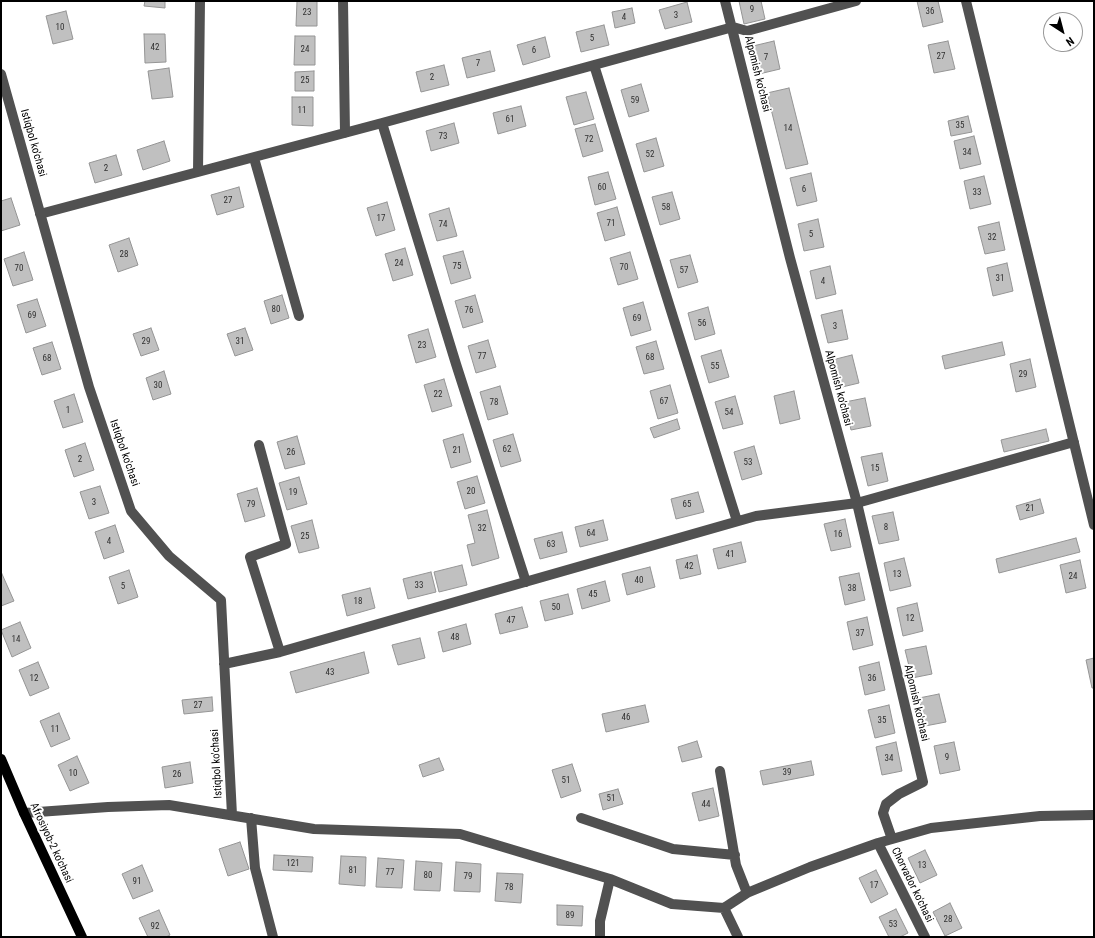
<!DOCTYPE html>
<style>
body{margin:0}
#map{position:relative;width:1095px;height:938px;overflow:hidden;background:#fff;font-family:"Roboto Condensed",sans-serif}
canvas{display:block}
.frame{position:absolute;inset:0;border:2px solid #000;pointer-events:none}
.north{position:absolute;left:1043px;top:12px;width:40px;height:40px;box-sizing:border-box;background:#fff;border:1px solid #999;border-radius:50%;rotate:144deg;font-size:11px;font-weight:700;line-height:16px;text-align:center;color:#000}
.north::after{content:'';display:block;margin:auto;width:14px;height:18px;background:#000;clip-path:polygon(50% 0,100% 100%,50% 72%,0 100%)}
</style>
<div id="map">
<canvas width="1095" height="938"></canvas>
<div class="frame"></div>
<div class="north">N</div>
</div>
<script>
const context = document.querySelector('canvas').getContext('2d');
context.lineJoin = 'round';
function paint(path, color) { context.fillStyle = color; context.fill(path, 'evenodd'); }
const poly = rows => new Path2D(rows.map(r => 'M' + r).join(''));
function trace(path, color, width, dash) { context.strokeStyle = color; context.lineWidth = width; context.lineCap = dash ? 'butt' : 'round'; context.setLineDash(dash || []); context.stroke(path); }
function drawText(font, color, halo, rows, align = 'center') {
  context.font = font + ' "Roboto Condensed",sans-serif'; context.lineWidth = 4; context.setLineDash([]); context.textBaseline = 'middle'; context.strokeStyle = halo; context.fillStyle = color; for (const [text, x, y, turn = 0] of rows) {
    context.save(); context.translate(x, y); context.rotate((+turn || 0) * Math.PI / 180); context.textAlign = isNaN(turn) ? turn : align; if (halo) context.strokeText(text, 0, 0); context.fillText(text, 0, 0); context.restore();
  }
}
const building = poly([
 [145,1,165,1,165,8,144,6,145,1],
 [297,1,317,1,317,26,296,26,297,1],
 [739,1,761,1,765,19,744,24,739,1],
 [917,1,938,1,943,22,923,27,917,1],
 [687,2,692,22,665,29,659,10,687,2],
 [632,8,635,23,615,28,612,12,632,8],
 [66,11,73,39,53,44,46,16,66,11],
 [604,25,609,45,581,52,576,32,604,25],
 [144,34,165,34,166,62,145,63,144,34],
 [295,36,315,36,315,65,294,65,295,36],
 [545,37,550,57,523,65,517,45,545,37],
 [774,41,780,69,759,74,753,46,774,41],
 [948,41,955,69,934,73,928,45,948,41],
 [490,51,495,71,467,78,462,58,490,51],
 [444,65,449,85,421,92,416,72,444,65],
 [169,68,173,97,152,99,148,71,169,68],
 [314,71,314,91,295,91,295,72,314,71],
 [641,84,649,111,629,117,621,90,641,84],
 [789,88,808,164,786,169,767,93,789,88],
 [586,92,594,119,574,125,566,97,586,92],
 [292,97,313,97,313,126,292,125,292,97],
 [521,106,526,126,498,134,493,113,521,106],
 [968,116,972,132,951,136,948,121,968,116],
 [454,123,459,143,431,151,426,131,454,123],
 [595,124,603,151,583,157,575,129,595,124],
 [974,136,981,164,960,169,954,141,974,136],
 [656,138,664,166,644,172,636,144,656,138],
 [164,141,170,161,143,170,137,150,164,141],
 [116,155,122,175,95,183,89,163,116,155],
 [608,172,616,199,595,205,588,177,608,172],
 [811,173,817,201,797,206,790,178,811,173],
 [984,176,991,204,970,209,964,181,984,176],
 [239,187,244,207,217,215,211,195,239,187],
 [672,192,680,219,660,225,652,197,672,192],
 [11,198,20,225,1,231,1,201,11,198],
 [387,202,395,230,376,236,367,208,387,202],
 [617,207,625,235,605,241,597,213,617,207],
 [449,208,457,236,437,241,429,214,449,208],
 [818,219,824,247,804,251,798,224,818,219],
 [999,222,1005,250,985,254,978,227,999,222],
 [129,238,138,265,118,272,109,245,129,238],
 [405,248,413,275,393,281,385,254,405,248],
 [463,251,471,278,451,284,443,256,463,251],
 [24,252,33,280,13,286,4,259,24,252],
 [630,252,638,279,618,285,610,258,630,252],
 [690,255,698,282,678,288,670,260,690,255],
 [1007,263,1013,291,993,296,987,268,1007,263],
 [830,266,836,294,816,299,810,271,830,266],
 [282,295,289,318,271,324,264,301,282,295],
 [475,295,483,322,463,328,455,301,475,295],
 [37,299,46,326,26,333,17,305,37,299],
 [643,302,651,330,631,336,623,308,643,302],
 [708,307,715,334,695,340,688,313,708,307],
 [842,310,848,339,828,343,821,315,842,310],
 [151,328,159,350,141,356,133,334,151,328],
 [245,328,253,350,235,356,227,334,245,328],
 [428,329,436,357,416,363,408,335,428,329],
 [488,340,496,367,476,373,468,346,488,340],
 [656,341,664,369,644,374,636,347,656,341],
 [52,342,61,369,42,375,33,348,52,342],
 [1002,342,1005,355,945,369,942,356,1002,342],
 [721,350,729,377,709,383,701,356,721,350],
 [852,355,859,383,838,388,832,360,852,355],
 [1030,359,1036,387,1016,392,1010,364,1030,359],
 [164,371,171,394,153,400,146,378,164,371],
 [444,379,452,406,432,412,424,385,444,379],
 [670,385,678,413,658,419,650,391,670,385],
 [500,386,508,414,488,420,480,392,500,386],
 [794,391,800,419,780,424,774,396,794,391],
 [74,394,83,422,63,428,54,401,74,394],
 [735,396,743,424,723,429,715,402,735,396],
 [865,398,871,426,851,430,845,402,865,398],
 [677,419,680,429,654,438,650,428,677,419],
 [1046,429,1049,441,1004,452,1001,440,1046,429],
 [463,434,471,462,451,468,443,440,463,434],
 [513,434,521,461,501,467,493,440,513,434],
 [297,436,305,464,285,469,277,442,297,436],
 [85,443,94,470,74,477,65,450,85,443],
 [754,446,762,474,742,480,734,452,754,446],
 [882,453,888,481,868,486,861,457,882,453],
 [477,476,485,503,465,509,457,482,477,476],
 [299,477,307,504,287,510,279,483,299,477],
 [100,486,109,513,89,519,80,492,100,486],
 [257,488,265,516,245,522,237,494,257,488],
 [698,492,704,512,676,519,671,499,698,492],
 [1040,499,1044,513,1020,520,1016,506,1040,499],
 [487,510,499,558,472,566,467,545,475,543,468,515,487,510],
 [893,512,899,540,879,544,872,516,893,512],
 [845,519,851,547,831,551,824,524,845,519],
 [312,520,319,548,299,553,291,526,312,520],
 [603,520,608,540,580,547,575,527,603,520],
 [115,525,124,552,104,559,95,532,115,525],
 [562,532,567,552,540,559,534,539,562,532],
 [1076,538,1080,552,999,573,996,559,1076,538],
 [741,542,746,562,718,569,713,549,741,542],
 [697,555,701,574,680,579,676,560,697,555],
 [904,558,911,586,890,591,884,563,904,558],
 [1080,560,1086,588,1066,593,1060,565,1080,560],
 [462,565,467,585,439,592,434,572,462,565],
 [650,567,655,587,627,595,622,574,650,567],
 [129,570,138,597,118,604,109,577,129,570],
 [431,572,436,592,408,599,403,579,431,572],
 [859,573,865,600,845,605,839,577,859,573],
 [2,574,14,601,1,606,1,575,2,574],
 [605,581,610,601,582,609,577,589,605,581],
 [370,588,375,608,347,616,342,595,370,588],
 [568,594,573,614,545,621,540,601,568,594],
 [917,603,923,631,903,636,897,608,917,603],
 [522,607,528,627,500,634,495,614,522,607],
 [867,617,873,645,853,650,847,622,867,617],
 [20,622,31,648,12,657,1,630,20,622],
 [466,624,471,644,443,652,438,632,466,624],
 [420,638,425,658,398,665,392,645,420,638],
 [926,646,932,674,912,678,905,650,926,646],
 [364,652,369,673,296,693,290,672,364,652],
 [1094,658,1094,688,1092,688,1086,660,1094,658],
 [38,662,49,688,30,696,19,670,38,662],
 [879,662,885,690,865,695,859,667,879,662],
 [939,694,946,722,925,726,919,698,939,694],
 [212,697,213,711,184,714,182,700,212,697],
 [645,705,649,722,606,732,602,714,645,705],
 [889,705,895,733,875,738,868,710,889,705],
 [59,713,70,739,51,747,40,721,59,713],
 [697,741,702,757,682,762,678,747,697,741],
 [896,742,902,771,882,775,876,747,896,742],
 [954,742,960,770,940,774,934,746,954,742],
 [77,756,89,783,70,791,58,765,77,756],
 [439,758,444,770,423,777,419,765,439,758],
 [811,761,814,775,763,785,760,771,811,761],
 [190,762,193,783,165,788,162,767,190,762],
 [572,764,581,791,561,798,552,770,572,764],
 [713,788,719,816,699,821,692,793,713,788],
 [618,789,623,804,603,810,599,794,618,789],
 [240,842,249,869,228,876,219,849,240,842],
 [925,850,937,875,920,883,908,858,925,850],
 [274,855,313,857,312,872,273,870,274,855],
 [341,856,366,857,365,886,339,884,341,856],
 [378,858,404,860,402,888,376,887,378,858],
 [416,861,442,863,440,891,414,890,416,861],
 [456,862,481,864,480,892,454,891,456,862],
 [142,865,153,891,133,899,122,874,142,865],
 [876,870,888,894,871,903,859,878,876,870],
 [497,873,523,874,521,903,495,901,497,873],
 [950,903,962,928,945,936,933,912,950,903],
 [557,905,583,906,582,926,557,925,557,905],
 [896,909,908,933,900,937,889,937,879,917,896,909],
 [159,910,170,935,166,937,148,937,139,918,159,910]
]);
const minor = poly([
 [343,1,345,133],
 [725,1,790,258,857,503,923,782,899,794,886,804,883,813,892,839],
 [966,1,1094,525],
 [594,65,737,521],
 [1,74,89,387,131,511,169,556,221,600,232,815],
 [382,123,456,364,526,582],
 [254,158,299,316],
 [198,172,200,1],
 [40,214,382,123,733,27,747,31,856,1],
 [259,445,286,544,250,557,280,652],
 [224,664,280,652,756,516,857,503,1074,442],
 [720,771,736,865,747,893],
 [24,813,108,807,169,805,314,829,460,834,610,879,672,904,724,908,747,893,810,867,878,843,931,828,1040,816,1094,815],
 [251,818,255,868,273,937],
 [581,818,673,849,735,855],
 [878,843,925,937],
 [724,908,738,937],
 [600,937,600,921,610,879]
]);
const major = poly([
 [1,759,24,813,82,937]
]);
const numberNames = [
 ["9",752,10],
 ["36",930,12],
 ["23",307,13],
 ["3",676,16],
 ["4",624,18],
 ["10",60,28],
 ["5",592,39],
 ["42",155,48],
 ["24",305,50],
 ["6",534,51],
 ["27",941,57],
 ["7",766,58],
 ["7",478,64],
 ["2",432,78],
 ["25",305,81],
 ["59",635,101],
 ["11",302,111],
 ["61",510,120],
 ["35",960,126],
 ["14",788,129],
 ["73",443,137],
 ["72",589,140],
 ["34",967,153],
 ["52",650,155],
 ["2",106,169],
 ["60",602,188],
 ["6",804,190],
 ["33",977,193],
 ["27",228,201],
 ["58",666,208],
 ["17",381,219],
 ["71",611,224],
 ["74",443,225],
 ["5",811,235],
 ["32",992,238],
 ["28",124,255],
 ["24",399,264],
 ["75",457,267],
 ["70",624,268],
 ["70",19,269],
 ["57",684,271],
 ["31",1000,279],
 ["4",823,282],
 ["80",276,310],
 ["76",469,311],
 ["69",32,316],
 ["69",637,319],
 ["56",702,324],
 ["3",835,327],
 ["29",146,342],
 ["31",240,342],
 ["23",422,346],
 ["77",482,357],
 ["68",650,358],
 ["68",47,359],
 ["55",715,367],
 ["29",1023,375],
 ["30",158,386],
 ["22",438,395],
 ["67",664,402],
 ["78",494,403],
 ["1",68,411],
 ["54",729,413],
 ["62",507,450],
 ["21",457,451],
 ["26",291,453],
 ["2",80,460],
 ["53",748,463],
 ["15",875,469],
 ["20",471,492],
 ["19",293,493],
 ["3",94,503],
 ["79",251,505],
 ["65",687,505],
 ["21",1030,509],
 ["8",886,528],
 ["32",482,529],
 ["64",591,534],
 ["16",838,535],
 ["25",305,537],
 ["4",109,542],
 ["63",551,545],
 ["41",730,555],
 ["42",689,567],
 ["13",897,575],
 ["24",1073,577],
 ["40",639,581],
 ["33",419,586],
 ["5",123,587],
 ["38",852,589],
 ["45",593,595],
 ["18",358,602],
 ["50",556,608],
 ["12",910,619],
 ["47",511,621],
 ["37",860,634],
 ["48",455,638],
 ["14",16,640],
 ["43",330,673],
 ["12",34,679],
 ["36",872,679],
 ["27",198,706],
 ["46",626,718],
 ["35",882,721],
 ["11",55,730],
 ["9",947,758],
 ["34",889,759],
 ["39",787,773],
 ["10",73,774],
 ["26",177,775],
 ["51",566,781],
 ["51",611,799],
 ["44",706,805],
 ["121",293,864],
 ["13",922,866],
 ["81",353,871],
 ["77",390,873],
 ["80",428,876],
 ["79",468,877],
 ["91",137,882],
 ["17",874,886],
 ["78",509,888],
 ["89",570,916],
 ["28",948,920],
 ["53",893,925],
 ["92",155,927]
];
const streetNames = [
 ["Alpomish ko'chasi",757,74,76],
 ["Istiqbol ko'chasi",33,143,74],
 ["Alpomish ko'chasi",838,388,75],
 ["Istiqbol ko'chasi",124,453,71],
 ["Alpomish ko'chasi",916,703,77],
 ["Istiqbol ko'chasi",217,764,-93],
 ["Afrosiyob-2 ko'chasi",51,843,65],
 ["Chorvador ko'chasi",912,885,64]
];
paint(building, '#c0c0c0');
trace(building, '#959595', 1);
trace(minor, '#515151', 10);
trace(major, '#000', 10);
drawText('9px', '#303030', null, numberNames);
drawText('11px', '#000', '#fff', streetNames);
</script>
